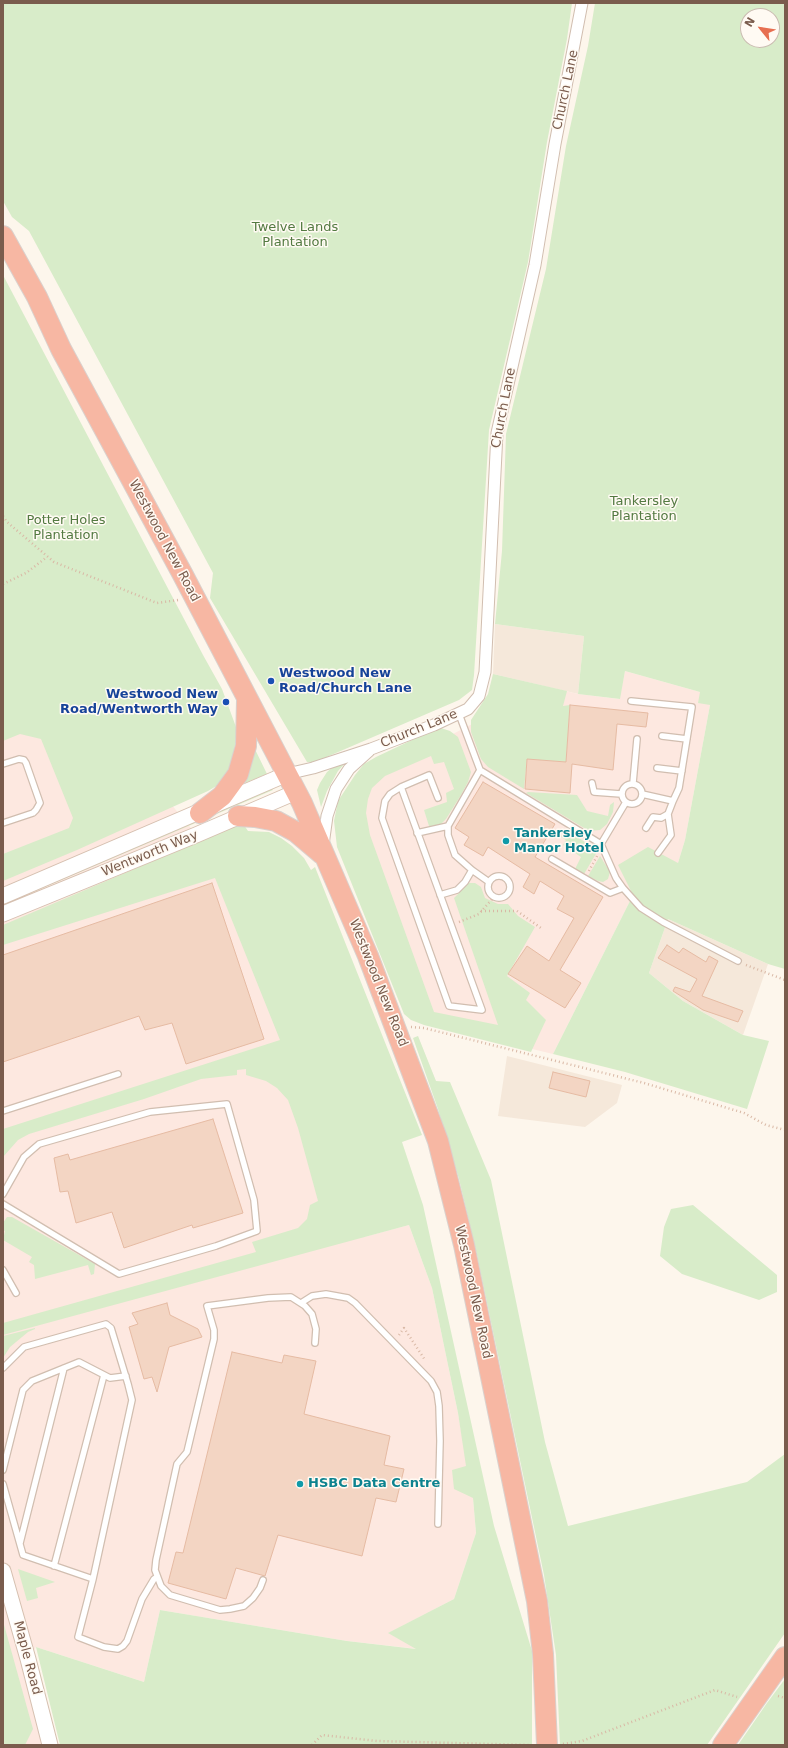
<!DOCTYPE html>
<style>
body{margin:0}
#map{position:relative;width:788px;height:1748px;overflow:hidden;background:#fdf6ec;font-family:"DejaVu Sans",sans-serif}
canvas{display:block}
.frame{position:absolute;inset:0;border:4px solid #7a5c4d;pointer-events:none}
.north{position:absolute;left:740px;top:8px;width:40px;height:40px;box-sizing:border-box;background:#fffaf3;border:1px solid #cabbb1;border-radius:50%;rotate:300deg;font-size:11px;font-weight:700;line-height:16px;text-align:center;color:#7a5c4d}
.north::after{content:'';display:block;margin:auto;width:14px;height:18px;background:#e76f51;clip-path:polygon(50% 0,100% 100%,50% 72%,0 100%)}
</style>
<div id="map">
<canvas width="788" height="1748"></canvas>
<div class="frame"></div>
<div class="north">N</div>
</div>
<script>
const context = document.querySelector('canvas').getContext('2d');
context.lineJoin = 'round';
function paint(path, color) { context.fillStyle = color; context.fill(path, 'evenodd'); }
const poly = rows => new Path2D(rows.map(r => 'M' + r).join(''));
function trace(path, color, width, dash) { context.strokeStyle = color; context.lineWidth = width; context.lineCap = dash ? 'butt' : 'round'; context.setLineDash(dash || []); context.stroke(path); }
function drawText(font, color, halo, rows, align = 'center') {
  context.font = font + ' "DejaVu Sans",sans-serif'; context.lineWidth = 3; context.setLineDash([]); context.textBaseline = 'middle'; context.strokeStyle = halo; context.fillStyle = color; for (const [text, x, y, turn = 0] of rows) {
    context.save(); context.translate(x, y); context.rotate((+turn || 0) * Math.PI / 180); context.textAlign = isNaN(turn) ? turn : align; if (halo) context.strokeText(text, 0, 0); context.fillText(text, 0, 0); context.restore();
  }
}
const residential = poly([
 [495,624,584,636,578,694,493,674],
 [668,919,768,964,743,1035,683,1001,649,973],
 [507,1056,622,1085,617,1103,585,1127,498,1116]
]);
const commercial = poly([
 [3,603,221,864,364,1237,409,1225,432,1288,458,1413,473,1498,476,1533,454,1599,389,1633,418,1649,347,1641,160,1610,144,1682,36,1647,29,1659,50,1745,3,1745],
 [625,671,700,692,710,705,685,840,678,863,633,895,553,1054,411,1020,362,845,368,778,476,722,489,695,493,674,578,694,619,699]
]);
const green = poly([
 [3,3,572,3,567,39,547,142,528,262,489,430,474,675,472,690,459,700,315,762,307,762,210,598,213,573,29,231,12,217,3,201],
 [595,3,785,3,785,969,768,964,668,919,649,973,683,1001,743,1035,769,1041,747,1109,625,1072,553,1054,633,895,618,865,648,847,678,863,685,840,710,705,698,703,700,692,625,671,620,699,578,694,584,636,495,624,502,551,506,434,546,269,566,146,588,46],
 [748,16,772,16,772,40,748,40],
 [3,275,203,655,222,689,236,727,236,738,233,759,227,774,218,785,208,791,77,850,3,881,3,854,69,828,73,818,41,739,20,734,3,741],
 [493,674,567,691,563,706,570,705,566,762,527,759,524,789,488,767,481,759,471,732,471,720,488,694],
 [441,728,450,731,458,737,471,772,468,782,461,795,446,819,439,826,429,826,424,810,447,802,446,793,454,789,444,762,434,764,431,756,385,776,372,788,368,799,366,813,370,835,434,1012,498,1025,454,898,469,883,475,883,481,887,485,898,498,904,508,904,518,916,535,927,507,976,530,993,526,1000,546,1020,531,1052,424,1025,411,1020,404,1014,337,847,334,821,338,801,355,775,364,764,376,757,429,732],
 [251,741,267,774,235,787],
 [349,759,338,771,327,791,321,807,317,790,320,783,327,772,335,765],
 [272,788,273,790,3,905,3,902],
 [528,792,577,795,587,811,608,816,610,805,614,802,613,812,607,824,600,830,589,831,526,793],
 [238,816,248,831,269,832,281,838,292,846,304,858,311,870,315,867,422,1135,402,1142,423,1205,494,1526,532,1651,532,1745,60,1745,36,1647,144,1682,160,1610,347,1641,416,1649,388,1633,454,1599,476,1533,473,1498,454,1489,452,1470,466,1466,458,1413,432,1288,409,1225,3,1335,3,1323,256,1252,252,1242,298,1228,307,1219,310,1205,318,1201,298,1128,288,1100,277,1088,266,1081,246,1075,246,1069,237,1070,237,1075,201,1079,144,1099,29,1134,18,1140,3,1157,3,1129,280,1040,215,878,3,945,3,925,200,841],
 [565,830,587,843,597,852,584,874,575,869,581,857,563,845,566,840,561,837],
 [600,856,610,872,608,879,603,882,598,881,588,876],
 [418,1036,436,1081,450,1082,491,1180,545,1442,568,1526,747,1482,785,1454,785,1633,707,1745,560,1745,556,1655,544,1575,477,1255,459,1179,438,1109,413,1038],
 [693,1205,777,1275,777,1292,759,1300,682,1274,660,1256,664,1227,671,1209],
 [7,1217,12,1217,95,1264,94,1274,91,1275,88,1265,35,1279,34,1265,29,1262,32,1257,3,1240,5,1231,3,1230,3,1223],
 [35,1328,35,1329,28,1332,10,1347,3,1358,3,1336],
 [18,1569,55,1582,36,1588,38,1598,27,1601],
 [3,1621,33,1729,25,1745,3,1745],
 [785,1679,785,1745,738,1745,767,1703]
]);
const building = poly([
 [570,705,648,713,646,727,617,724,613,770,572,764,570,793,525,789,527,759,566,762,570,705],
 [483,782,555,824,535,857,603,897,560,970,581,983,565,1008,508,974,527,946,549,961,574,918,557,909,564,896,540,881,534,894,523,887,530,874,488,847,483,856,464,845,469,837,455,828,483,782],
 [212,883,264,1039,186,1064,172,1023,145,1030,139,1016,3,1062,3,955,212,883],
 [667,945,679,953,683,948,706,962,709,956,718,961,702,996,743,1011,738,1022,703,1010,673,991,675,987,690,992,697,979,658,958,667,945],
 [553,1072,590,1081,586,1097,549,1088,553,1072],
 [213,1119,243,1213,193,1228,192,1225,124,1248,112,1212,76,1223,68,1191,60,1192,54,1158,68,1154,70,1160,213,1119],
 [167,1303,170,1315,198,1329,202,1337,169,1347,157,1392,152,1377,144,1379,129,1327,138,1324,132,1313,167,1303],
 [232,1352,282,1363,284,1355,316,1361,304,1414,390,1436,384,1465,404,1469,396,1502,376,1498,362,1556,278,1535,265,1576,236,1568,226,1599,168,1583,176,1552,183,1553,232,1352]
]);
const path = poly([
 [3,516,7,522,54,562,157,603,178,600],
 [3,584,26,573,47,557],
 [589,871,597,856],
 [481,911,517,911,541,928],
 [459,922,479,914,494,897],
 [746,965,785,980],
 [411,1027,424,1028,644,1083,744,1113,766,1125,785,1130],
 [399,1335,404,1328,425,1360],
 [778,1696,785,1698],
 [563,1744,582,1741,715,1690,737,1697],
 [312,1745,322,1735,377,1741,530,1745]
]);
const lane = poly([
 [631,701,692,707,679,788,673,801],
 [459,714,480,770,601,844,616,878,623,888,641,908,663,922,738,961],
 [662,736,687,739],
 [3,764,19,759,24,760,26,763,40,803,36,810,33,813,3,823],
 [657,768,682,771],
 [480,770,448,826,448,835,455,855,472,870,489,882],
 [592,783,594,792,621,794],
 [633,783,637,739],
 '622 794a10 10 0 1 1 20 0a10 10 0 1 1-20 0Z',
 [401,787,482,1010,449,1006,382,818,385,801,390,794,401,787,429,775,438,798],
 [642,794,673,801,668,814,671,835,658,853],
 [646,828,653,817,661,818,668,814],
 [417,833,448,826],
 [601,844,626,802],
 [552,859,610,893,623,888],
 '488 887a11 11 0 1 1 22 0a11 11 0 1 1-22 0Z',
 [440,895,457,890,465,882,472,870],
 [3,1111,118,1074],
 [3,1194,24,1157,39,1144,150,1112,227,1104,254,1200,257,1231,216,1246,119,1274,3,1204],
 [3,1270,16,1293],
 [301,1303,312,1296,326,1294,348,1298,355,1303,431,1381,437,1392,439,1406,440,1441,438,1524],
 [3,1368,24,1347,106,1324,111,1328,128,1384,132,1400,93,1579,23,1555,3,1484],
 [3,1470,23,1390,32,1381,79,1362,110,1378,126,1376],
 [20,1543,64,1368],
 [54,1566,104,1375],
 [93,1579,78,1637,104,1647,118,1649,123,1646,127,1641,142,1599,154,1579,157,1577],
 [263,1580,260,1588,253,1598,244,1606,230,1609,220,1610,170,1595,161,1586,155,1570,156,1560,177,1464,187,1452,214,1339,214,1330,207,1306,268,1298,291,1297,305,1306,312,1314,316,1329,315,1343]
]);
const street = poly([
 [287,774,313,768,371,749,434,725,468,709,479,696,485,672,497,433,535,265,555,144,582,3],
 [323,845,327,816,336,789,349,769,369,751]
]);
const secondary = poly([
 [3,896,287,774],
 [3,914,196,835,296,792],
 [3,1571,28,1659,50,1745]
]);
const highway = poly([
 [3,236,37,297,61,349,94,410,183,575,302,803,368,956,438,1141,464,1245,537,1601,543,1654,547,1745],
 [200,813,222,796,238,774,246,746,247,700],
 [238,816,255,817,276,821,296,832,322,854],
 [723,1745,785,1657]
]);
const markers = [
 [271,681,4,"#1a4fb4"],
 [226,702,4,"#1a4fb4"],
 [506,841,4,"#0f9aa8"],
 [300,1484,4,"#0f9aa8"]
];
const streetNames = [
 ["Church Lane",566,90,-78],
 ["Church Lane",504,408,-79],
 ["Westwood New Road",164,541,62],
 ["Church Lane",419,729,-22],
 ["Wentworth Way",150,854,-22],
 ["Westwood New Road",378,983,68],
 ["Westwood New Road",473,1292,78],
 ["Maple Road",27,1658,75]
];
const parkNames = [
 ["Twelve Lands",295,228],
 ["Plantation",295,243],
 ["Tankersley",644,502],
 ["Plantation",644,517],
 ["Potter Holes",66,521],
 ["Plantation",66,536]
];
const transitNames = [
 ["Westwood New",279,674],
 ["Road/Church Lane",279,689],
 ["Westwood New",218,695,"right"],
 ["Road/Wentworth Way",218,710,"right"]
];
const cultureNames = [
 ["Tankersley",514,834],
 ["Manor Hotel",514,849],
 ["HSBC Data Centre",308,1484]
];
paint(residential, '#f5e8da');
paint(commercial, '#fde8e0');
paint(green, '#d8ecc9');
paint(building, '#f3d5c3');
trace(building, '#e6bba3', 1);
trace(lane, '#d1beb0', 8);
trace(street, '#d1beb0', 13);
trace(secondary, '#d6c0b0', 17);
trace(highway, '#dad1cd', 22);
trace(path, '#d9b8a5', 2.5, [1, 3]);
trace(lane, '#fff', 5.5);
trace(street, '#fff', 11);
trace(secondary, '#fff', 15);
trace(highway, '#f7b7a3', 20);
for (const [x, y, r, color] of markers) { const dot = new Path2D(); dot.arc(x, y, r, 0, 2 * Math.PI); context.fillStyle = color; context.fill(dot); trace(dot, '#fffaf3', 1.5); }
drawText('13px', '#7a5c4d', '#fffaf3', streetNames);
drawText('13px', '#537a41', '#fffaf3', parkNames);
drawText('bold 13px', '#164399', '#fffaf3', transitNames, 'left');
drawText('bold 13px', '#0d838f', '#fffaf3', cultureNames, 'left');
</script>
